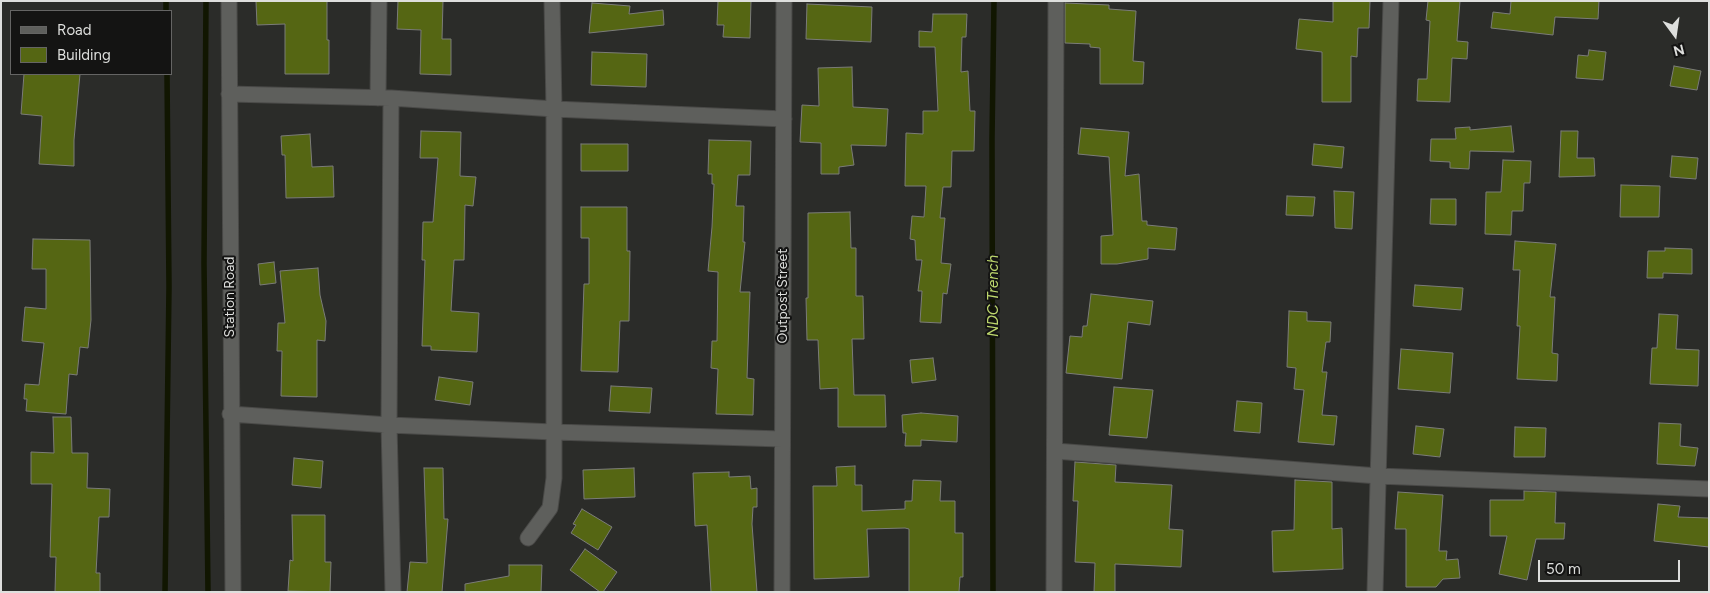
<!DOCTYPE html>
<style>
body{margin:0}
#map{position:relative;width:1710px;height:593px;overflow:hidden;background:#2b2c29;font-family:Figtree,sans-serif}
canvas{display:block}
.frame{position:absolute;inset:0;border:2px solid #dedfdd;pointer-events:none}
.legend{position:absolute;left:10px;top:10px;width:162px;height:65px;box-sizing:border-box;background:#141413;border:1px solid #656564;margin:0;padding:6px 9px;list-style:none;font-size:15px;color:#dedfdd}
.legend li{display:flex;align-items:center;gap:10px;height:25px}
.legend b{width:25px;border:1px solid #656564}
.north{position:absolute;left:1650px;top:10px;width:50px;height:50px;-webkit-text-stroke:4px #141413;paint-order:stroke;rotate:166deg;font-size:14px;font-weight:700;line-height:20px;text-align:center;color:#dedfdd}
.north::after{content:'';display:block;margin:auto;width:18px;height:22px;background:#dedfdd;clip-path:polygon(50% 0,100% 100%,50% 72%,0 100%)}
.scale{position:absolute;left:1538px;top:560px;width:142px;height:22px;box-sizing:border-box;border:2px solid #dedfdd;border-top:0;padding-left:6px;font-size:15px;line-height:18px;white-space:nowrap;color:#dedfdd;-webkit-text-stroke:4px #141413;paint-order:stroke}
</style>
<div id="map">
<canvas width="1710" height="593"></canvas>
<div class="frame"></div>
<ul class="legend">
<li><b style="height:6px;background:#5e5f5c"></b>Road</li>
<li><b style="height:14px;background:#556613"></b>Building</li>
</ul>
<div class="north">N</div>
<div class="scale">50 m</div>
</div>
<script>
const context = document.querySelector('canvas').getContext('2d');
context.lineJoin = 'round';
const poly = rows => new Path2D(rows.map(r => 'M' + r).join(''));
function trace(path, color, width, dash) { context.strokeStyle = color; context.lineWidth = width; context.lineCap = dash ? 'butt' : 'round'; context.setLineDash(dash || []); context.stroke(path); }
function paint(path, color) { context.fillStyle = color; context.fill(path, 'evenodd'); }
function drawText(font, color, halo, rows, align = 'center') {
  context.font = font + ' Figtree,sans-serif'; context.lineWidth = 4; context.setLineDash([]); context.textBaseline = 'middle'; context.strokeStyle = halo; context.fillStyle = color; for (const [text, x, y, turn = 0] of rows) {
    context.save(); context.translate(x, y); context.rotate((+turn || 0) * Math.PI / 180); context.textAlign = isNaN(turn) ? turn : align; if (halo) context.strokeText(text, 0, 0); context.fillText(text, 0, 0); context.restore();
  }
}
const stream = poly([
 [166,1,166,11],
 [206,1,204,263,208,592],
 [165,592,169,287,167,74],
 [993,592,992,138,994,1]
]);
const building = poly([
 [256,1,327,1,327,40,329,40,329,74,285,74,285,24,257,25,256,1],
 [398,1,443,1,442,39,451,39,451,75,420,74,421,30,397,29,398,1],
 [718,1,751,1,750,38,723,37,724,25,717,25,718,1],
 [1333,1,1370,1,1369,28,1358,28,1357,57,1351,56,1351,102,1322,102,1322,52,1296,49,1299,19,1333,22,1333,1],
 [1428,1,1460,1,1457,41,1468,42,1467,59,1452,58,1450,102,1417,101,1418,79,1427,79,1430,21,1426,20,1428,1],
 [1511,1,1599,1,1598,19,1555,17,1553,35,1491,28,1493,12,1510,14,1511,1],
 [592,3,630,6,629,14,663,10,664,25,589,33,592,3],
 [1065,3,1109,5,1109,9,1136,11,1133,61,1144,62,1143,84,1100,84,1100,48,1090,47,1090,44,1065,43,1065,3],
 [807,4,872,7,871,42,806,39,807,4],
 [933,14,967,14,966,37,962,37,961,72,968,71,970,111,975,111,974,151,952,151,951,187,943,187,940,218,945,218,941,263,951,264,947,294,943,293,941,323,920,322,922,291,918,291,922,260,916,260,915,240,910,239,912,216,924,217,926,186,905,186,906,133,923,134,923,111,938,111,935,47,919,47,919,31,932,32,933,14],
 [1589,50,1606,52,1603,80,1576,78,1578,55,1588,56,1589,50],
 [592,52,647,54,646,87,591,85,592,52],
 [1674,66,1701,71,1697,90,1670,86,1674,66],
 [852,67,853,107,888,109,886,146,851,145,854,165,839,167,839,174,821,174,821,143,800,142,802,105,819,106,818,68,852,67],
 [24,74,80,74,74,140,74,166,39,164,42,116,21,114,24,74],
 [1511,126,1514,152,1470,151,1469,169,1450,168,1450,162,1430,161,1431,139,1456,139,1455,128,1470,127,1470,130,1511,126],
 [1081,128,1129,132,1125,176,1139,174,1142,221,1147,221,1147,225,1177,228,1175,250,1148,248,1148,259,1117,264,1101,264,1101,236,1113,235,1109,157,1078,154,1081,128],
 [421,131,461,132,460,176,476,177,473,206,465,205,464,260,454,260,451,311,479,313,477,352,431,350,431,346,422,346,425,260,422,260,423,222,433,222,438,158,420,158,421,131],
 [1561,131,1578,131,1577,158,1594,158,1595,176,1559,177,1561,131],
 [310,134,312,167,333,166,334,197,286,198,285,155,282,155,281,136,310,134],
 [709,140,751,141,750,175,738,175,736,206,744,206,743,242,745,242,740,292,750,292,747,378,754,379,753,415,716,414,718,369,711,368,712,341,717,341,718,272,708,271,712,227,714,184,712,184,712,174,708,174,709,140],
 [581,144,628,144,628,171,581,171,581,144],
 [1314,144,1344,147,1342,168,1312,165,1314,144],
 [1672,156,1698,158,1696,179,1670,177,1672,156],
 [1503,160,1531,161,1530,183,1524,183,1523,211,1512,211,1511,235,1485,234,1486,192,1501,192,1503,160],
 [1621,185,1660,186,1659,217,1620,217,1621,185],
 [1334,191,1354,192,1352,229,1335,228,1334,191],
 [1287,196,1315,197,1313,216,1286,215,1287,196],
 [1431,199,1456,199,1456,225,1430,224,1431,199],
 [581,207,627,207,627,251,630,251,629,321,620,321,618,372,581,371,584,284,589,284,589,238,581,238,581,207],
 [850,212,851,248,856,248,856,296,863,296,864,339,852,339,854,395,885,395,886,427,838,427,838,388,820,389,818,340,807,340,806,298,808,298,808,213,850,212],
 [33,239,90,240,91,320,88,348,80,347,77,375,69,374,66,414,26,411,27,399,24,399,25,384,39,385,44,343,22,341,25,307,46,309,46,269,32,269,33,239],
 [1515,241,1556,244,1550,297,1555,297,1552,353,1558,354,1557,381,1517,379,1520,326,1517,326,1520,270,1513,270,1515,241],
 [1665,248,1692,249,1692,274,1663,273,1663,278,1647,278,1648,251,1665,251,1665,248],
 [274,262,276,283,260,285,258,264,274,262],
 [318,268,320,295,326,321,325,341,317,340,317,397,281,396,282,351,277,351,278,323,285,323,280,271,318,268],
 [1415,285,1463,288,1461,310,1413,306,1415,285],
 [1091,294,1153,301,1150,325,1128,322,1122,379,1066,373,1070,336,1082,337,1083,326,1087,326,1091,294],
 [1289,311,1307,312,1307,321,1331,322,1330,342,1326,342,1322,372,1327,372,1322,415,1337,416,1334,445,1298,442,1304,390,1294,389,1296,368,1287,367,1289,311],
 [1659,314,1678,315,1676,349,1699,350,1698,386,1650,384,1652,348,1657,348,1659,314],
 [1401,349,1453,353,1450,393,1398,389,1401,349],
 [933,358,936,380,912,383,910,360,933,358],
 [439,377,473,382,470,405,435,400,439,377],
 [611,386,652,388,650,413,609,411,611,386],
 [1114,387,1153,390,1147,438,1109,435,1114,387],
 [1237,401,1262,403,1260,433,1234,431,1237,401],
 [921,413,958,416,957,442,921,440,921,446,905,446,906,433,903,433,902,415,921,413],
 [53,417,71,417,72,453,88,453,87,488,110,489,109,517,99,517,96,573,100,573,100,592,55,592,56,557,50,557,52,484,31,484,31,452,54,453,53,417],
 [1659,423,1681,424,1680,446,1698,448,1695,466,1657,464,1659,423],
 [1416,426,1444,429,1440,457,1413,454,1416,426],
 [1515,427,1546,428,1545,457,1514,457,1515,427],
 [294,458,323,461,321,488,292,485,294,458],
 [1075,462,1116,465,1115,482,1172,485,1169,529,1183,530,1181,567,1115,564,1115,592,1094,592,1095,563,1075,562,1078,501,1073,501,1075,462],
 [855,466,855,485,862,485,862,511,905,509,905,501,912,501,913,480,941,481,940,501,955,501,955,533,963,533,963,577,960,577,959,592,909,592,909,529,905,528,867,529,869,577,814,579,813,486,837,486,836,467,855,466],
 [424,468,443,468,444,519,448,519,442,592,407,592,410,562,427,563,424,468],
 [634,468,635,497,584,499,583,470,634,468],
 [729,472,729,477,750,476,751,489,757,488,757,507,753,507,752,524,757,592,711,592,707,525,695,526,693,473,729,472],
 [1295,480,1332,482,1332,529,1342,528,1343,569,1273,572,1272,531,1294,530,1295,480],
 [1524,491,1556,492,1555,523,1565,523,1564,539,1536,539,1527,580,1499,574,1507,536,1490,536,1490,500,1524,500,1524,491],
 [1398,492,1443,495,1439,551,1447,551,1446,560,1458,559,1460,578,1443,579,1436,587,1406,587,1406,529,1395,529,1398,492],
 [1658,504,1680,506,1678,517,1709,518,1709,547,1654,541,1658,504],
 [582,509,612,527,598,550,571,533,576,525,573,524,582,509],
 [292,515,325,515,325,562,331,562,330,592,288,591,290,560,293,561,292,515],
 [585,549,617,572,603,592,600,592,570,570,585,549],
 [509,565,542,565,541,592,465,592,465,584,509,576,509,565]
]);
const minor = poly([
 [229,1,233,592],
 [229,94,391,98,554,109,784,119],
 [378,98,379,1],
 [391,98,389,425,393,592],
 [230,414,389,425,554,432,782,439],
 [1055,451,1378,476,1709,489],
 [528,538,550,508,554,478,554,109,552,1],
 [782,592,784,1],
 [1054,592,1056,1],
 [1375,592,1391,1]
]);
const streetNames = [
 ["Outpost Street",783,296,-90],
 ["Station Road",230,297,-90]
];
const waterNames = [
 ["NDC Trench",994,296,-90]
];
trace(stream, '#111601', 5.5);
paint(building, '#556613');
trace(building, '#7b7c79', 1);
trace(minor, '#494947', 17);
trace(minor, '#5e5f5c', 15);
drawText('14px', '#dedfdd', '#141413', streetNames);
drawText('italic 15px', '#bdd76d', '#141413', waterNames);
</script>
